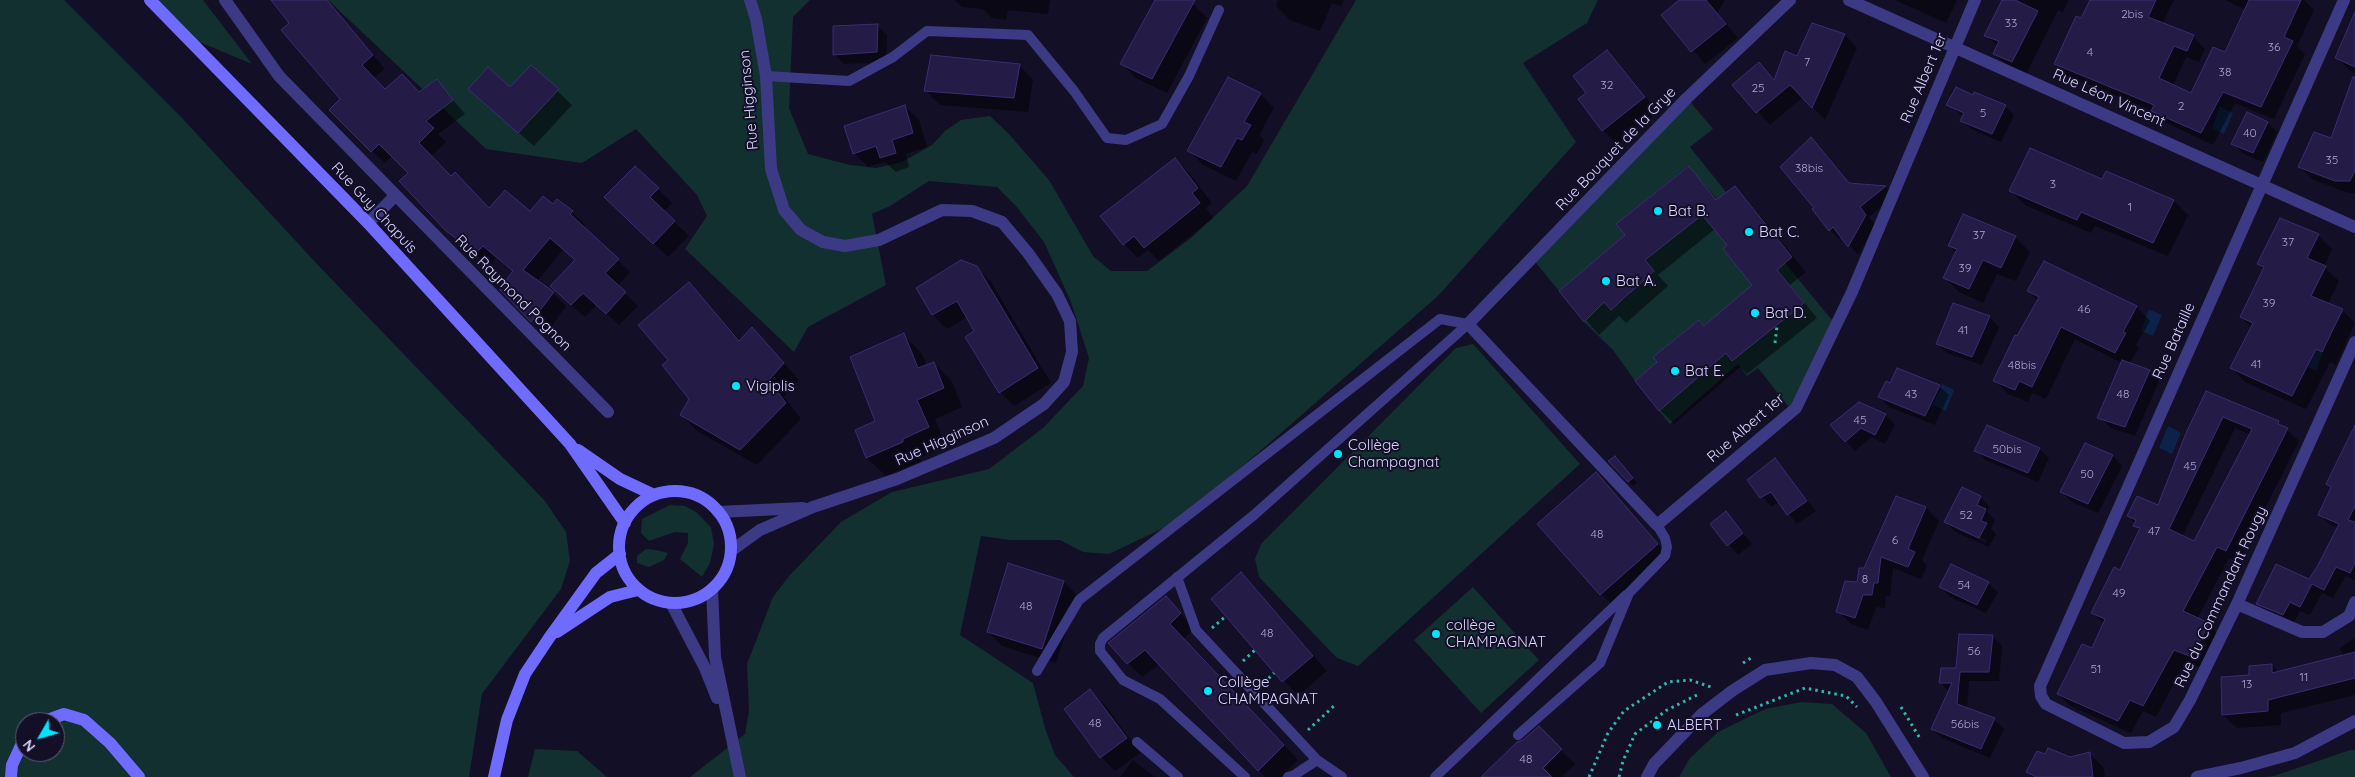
<!DOCTYPE html>
<meta charset="utf-8">
<style>
body{margin:0}
#map{position:relative;width:2355px;height:777px;overflow:hidden;background:#130f26;font-family:Quicksand,sans-serif}
canvas{display:block}
.north{position:absolute;left:15px;top:712px;width:50px;height:50px;box-sizing:border-box;background:#130f26;border:1px solid #625e7d;border-radius:50%;rotate:232deg;font-size:14px;font-weight:700;line-height:20px;text-align:center;color:#d9d4ff}
.north::after{content:'';display:block;margin:auto;width:18px;height:22px;background:#00e5ff;clip-path:polygon(50% 0,100% 100%,50% 72%,0 100%)}
</style>
<div id="map">
<canvas width="2355" height="777"></canvas>
<div class="north">N</div>
</div>
<script>
const context = document.querySelector('canvas').getContext('2d');
context.lineJoin = 'round';
function paint(path, color) { context.fillStyle = color; context.fill(path, 'evenodd'); }
const poly = rows => new Path2D(rows.map(r => 'M' + r).join(''));
function trace(path, color, width, dash) { context.strokeStyle = color; context.lineWidth = width; context.lineCap = dash ? 'butt' : 'round'; context.setLineDash(dash || []); context.stroke(path); }
function drawText(font, color, halo, rows, align = 'center') {
  context.font = font + ' Quicksand,sans-serif'; context.lineWidth = 4; context.setLineDash([]); context.textBaseline = 'middle'; context.strokeStyle = halo; context.fillStyle = color; for (const [text, x, y, turn = 0] of rows) {
    context.save(); context.translate(x, y); context.rotate((+turn || 0) * Math.PI / 180); context.textAlign = isNaN(turn) ? turn : align; if (halo) context.strokeText(text, 0, 0); context.fillText(text, 0, 0); context.restore();
  }
}
const green = poly([
 [0,0,64,0,182,118,317,264,545,501,566,532,570,561,561,589,482,694,469,777,0,777],
 [25,722,55,722,55,752,25,752],
 [150,0,203,0,252,64,185,36],
 [328,0,810,0,793,17,789,108,808,154,850,165,876,168,902,162,932,145,945,131,961,120,990,116,1008,133,1049,180,1093,256,1111,271,1147,271,1191,238,1247,186,1356,0,1598,0,1587,23,1523,63,1576,142,1438,296,1258,453,1176,522,1109,554,1083,552,1060,540,1010,540,981,536,960,635,1033,683,1045,728,1055,755,1074,777,690,777,745,734,749,711,747,664,773,597,789,576,841,522,892,492,989,469,1043,428,1083,386,1089,358,1071,302,1044,242,1016,206,997,187,929,181,890,206,872,214,886,285,808,327,794,352,685,249,707,216,697,195,636,129,582,163,486,149],
 [1687,98,1713,129,1690,147,1726,192,1716,200,1688,166,1616,224,1625,235,1559,291,1532,258],
 [1700,213,1718,234,1724,229,1733,241,1723,249,1735,264,1744,257,1763,281,1704,326,1699,320,1653,357,1657,362,1635,381,1613,350,1584,322,1604,302,1611,310,1631,294,1629,291,1654,272,1645,260],
 [1785,263,1836,325,1792,411,1758,368,1747,376,1738,364,1670,424,1659,411,1726,353,1732,360,1804,303,1777,269],
 [1473,344,1580,464,1358,666,1337,658,1259,577,1255,559,1261,544,1456,348],
 [670,505,685,506,696,512,711,527,714,544,710,563,702,577,680,559,688,543,688,533,675,532,649,541,641,533,642,519],
 [646,549,656,550,668,553,664,560,649,567,637,563,637,556],
 [1473,587,1539,660,1481,713,1414,640],
 [1801,702,1832,704,1866,733,1891,777,1679,777,1690,758,1718,732,1765,709],
 [535,749,577,751,607,777,528,777],
 [2350,750,2355,750,2355,777,2264,777,2274,776]
]);
const water = poly([
 [2220,106,2233,113,2224,134,2212,128],
 [2149,309,2162,315,2153,336,2141,331],
 [2312,344,2324,350,2316,371,2303,365],
 [1942,384,1954,390,1946,411,1933,405],
 [2168,426,2181,433,2172,454,2159,448]
]);
const shadow = poly([
 [273,0,326,0,385,69,373,78,385,90,419,93,436,80,465,114,438,134,446,142,431,156,451,177,490,210,530,212,553,206,558,200,572,212,585,225,583,227,630,272,617,286,638,306,619,325,597,305,585,317,564,299,576,261,563,250,537,281,553,293,566,306,546,334,501,289,514,272,496,258,490,265,461,243,447,230,409,173,392,156,384,163,331,110,341,99],
 [955,0,1050,0,1048,14,1008,10,1006,20,992,18,983,9,962,7],
 [1156,0,1185,0,1193,4,1207,18,1167,93,1136,78,1122,64],
 [1278,0,1344,0,1341,6,1332,3,1320,31,1290,20,1276,6],
 [1676,0,1725,0,1717,13,1738,38,1705,64,1663,15,1678,2],
 [1895,0,1957,0,1946,23],
 [2003,0,2068,0,2063,12,2058,10,2026,74,2008,67,1995,54,1998,47,1986,35],
 [2091,0,2174,0,2162,24,2193,36,2205,49,2199,62,2186,57,2173,86,2192,95,2226,53,2246,10,2225,0,2304,0,2314,10,2297,46,2305,54,2274,119,2235,103,2213,145,2165,122,2155,112,2068,76,2055,64],
 [2355,18,2355,73,2349,70,2336,57],
 [1813,24,1845,35,1857,48,1825,120,1803,97,1770,125,1734,85,1759,63,1775,80,1798,57],
 [877,26,887,35,886,62,844,64,834,54],
 [1607,51,1621,66,1658,112,1617,144,1603,130,1588,93],
 [1019,65,1033,80,1028,112,940,105,926,91],
 [531,66,572,105,534,146,469,89,510,89],
 [2355,75,2355,193,2348,193,2312,179,2300,167,2331,140],
 [1260,94,1274,108,1259,135,1264,140,1257,154,1252,152,1236,181,1203,165,1189,150],
 [1973,97,2005,106,2014,115,2001,142,1971,129,1962,121,1964,117,1948,104],
 [905,106,919,120,927,147,906,154,909,167,896,172,885,162,868,167,854,153],
 [2268,123,2277,132,2263,162,2242,153,2233,143],
 [1811,139,1850,184,1886,187,1894,196,1869,217,1875,225,1858,255,1842,237,1839,239,1830,230,1816,208],
 [1175,159,1190,174,1212,203,1206,208,1213,218,1159,261,1148,250,1138,258,1124,244],
 [1689,167,1718,200,1735,187,1749,202,1806,272,1790,285,1817,318,1747,374,1740,367,1674,424,1660,410,1754,285,1729,246,1715,229,1658,275,1668,286,1626,323,1619,316,1599,335,1561,291,1626,235],
 [2107,173,2174,201,2188,215,2168,256,2095,226,2091,233,2025,205,2011,191,2103,181],
 [658,189,672,203,664,212,689,236,668,257,620,211],
 [1964,216,2016,238,2030,252,2016,281,1997,274,1983,303,1959,292,1945,278,1957,253,1949,246],
 [2281,220,2318,235,2332,249,2324,267,2339,281,2328,304,2342,310,2355,323,2336,365,2330,362,2306,409,2245,382,2232,368,2252,328,2241,317,2264,270,2259,264],
 [2045,262,2137,307,2150,321,2136,345,2139,348,2129,364,2149,371,2159,381,2135,436,2111,428,2101,418,2122,363,2075,339,2046,399,2032,393,2028,402,2008,394,1995,381,2038,301,2028,291],
 [976,267,991,282,1051,383,1014,406,1000,392,976,331,967,317,947,329,933,315,917,288],
 [689,284,741,341,768,345,799,380,784,397,801,419,757,465,697,431,681,415,690,399,669,360],
 [1989,317,1999,327,1982,365,1947,353,1937,344],
 [904,335,922,354,927,366,934,363,952,382,962,407,935,419,946,446,920,458,921,461,886,476,867,458,856,431,877,422],
 [1939,386,1949,395,1935,425,1889,407,1880,397],
 [2207,393,2278,422,2299,441,2238,562,2229,558,2197,619,2208,624,2220,636,2204,669,2186,661,2156,717,2143,711,2131,733,2070,706,2058,694,2092,649,2104,624,2093,613,2121,571,2140,531,2129,516,2159,507],
 [2235,428,2251,435,2194,543,2182,537],
 [1885,415,1895,424,1885,444,1871,437,1855,451,1832,425],
 [2355,424,2355,580,2346,576,2333,598,2322,593,2310,615,2300,611,2293,624,2267,613,2258,603,2310,581,2339,528,2329,524,2319,514,2332,489,2327,484],
 [2086,444,2113,456,2122,466,2098,513,2072,502,2062,492],
 [2039,449,2049,458,2038,482,1985,460,1976,450],
 [1775,460,1816,511,1797,524,1779,502,1771,507,1749,480],
 [1610,461,1619,462,1637,483,1633,486],
 [1596,474,1671,559,1615,608,1601,594],
 [1980,497,1990,507,1987,512,1995,520,1991,529,1996,534,1989,547,1955,532,1946,522],
 [1956,526,1986,540,1985,542,1956,529],
 [1897,498,1926,508,1939,521,1922,560,1927,566,1921,579,1893,568,1890,596,1886,596,1885,608,1876,607,1868,630,1851,624,1838,611,1859,583],
 [1726,513,1752,544,1738,555,1712,524],
 [1241,574,1327,671,1298,696,1212,599],
 [1064,582,1078,596,1056,663,1002,646,988,632],
 [1988,583,1998,592,1986,613,1950,597,1941,587],
 [1180,612,1194,628,1184,639,1298,760,1281,777,1265,777,1160,664,1142,677,1128,663],
 [1992,636,2002,646,1999,681,1969,681,1967,709,1994,719,2004,729,1990,758,1942,738,1932,729,1949,692,1941,683],
 [2355,638,2355,695,2281,713,2281,725,2237,728,2223,715,2250,676,2272,665,2279,673,2343,657,2340,648],
 [1090,691,1105,705,1140,753,1115,771,1101,757],
 [1553,742,1575,764,1562,777,1483,777],
 [2090,754,2104,768,2105,777,2032,777,2027,772,2045,756,2070,759],
 [1133,760,1155,777,1120,777]
]);
const building = poly([
 [271,0,327,0,373,55,362,65,385,89,402,74,419,92,437,79,453,100,426,121,434,128,419,143,451,176,455,172,489,208,505,190,530,211,543,196,553,204,557,199,573,211,570,214,619,259,605,273,626,292,606,314,583,293,571,305,550,286,575,260,550,238,523,270,554,292,531,322,499,289,513,271,483,246,476,253,446,231,399,181,408,173,379,144,371,152,329,110,340,99,281,30,289,23,271,0],
 [1155,0,1195,0,1152,79,1120,64,1155,0],
 [1679,0,1706,0,1726,24,1691,52,1661,15,1679,0],
 [2002,0,2015,0,2038,11,2012,62,1993,54,1999,41,1984,36,2002,0],
 [2090,0,2156,0,2148,17,2194,35,2187,51,2174,46,2159,78,2191,93,2213,47,2225,52,2249,0,2301,0,2284,37,2293,41,2261,107,2223,92,2201,133,2151,111,2154,105,2054,64,2076,16,2081,18,2090,0],
 [2355,12,2355,67,2335,58,2355,12],
 [1812,23,1845,34,1812,108,1790,85,1756,113,1732,85,1759,62,1774,80,1785,51,1797,56,1812,23],
 [878,24,877,52,833,55,833,26,878,24],
 [1607,50,1645,97,1602,131,1578,99,1586,93,1573,76,1607,50],
 [931,55,1020,64,1014,98,924,91,931,55],
 [531,65,559,89,518,133,468,89,488,67,510,87,531,65],
 [1228,77,1261,93,1244,122,1251,125,1242,140,1237,138,1221,167,1187,151,1228,77],
 [2353,77,2355,77,2355,170,2350,181,2335,181,2298,167,2314,132,2331,138,2353,77],
 [1956,87,1973,95,1974,92,2006,105,1992,134,1960,121,1964,113,1946,105,1956,87],
 [905,105,913,133,892,140,896,153,880,158,876,146,853,154,844,126,905,105],
 [2247,112,2268,122,2253,153,2231,144,2247,112],
 [1811,137,1849,183,1886,186,1860,207,1866,215,1848,247,1833,227,1829,231,1812,209,1814,208,1780,167,1811,137],
 [2030,148,2102,179,2106,171,2174,200,2153,243,2081,212,2077,220,2009,191,2030,148],
 [1175,158,1198,188,1192,193,1200,203,1144,248,1134,236,1123,245,1100,216,1175,158],
 [635,166,659,188,650,197,675,221,653,244,604,197,635,166],
 [1689,166,1716,200,1735,186,1792,257,1777,270,1804,303,1732,361,1726,353,1659,411,1635,381,1657,362,1653,357,1699,320,1704,326,1752,285,1723,249,1727,245,1702,215,1645,260,1654,271,1611,310,1604,302,1584,322,1559,291,1625,235,1616,224,1689,166],
 [1963,214,2016,236,2001,268,1983,260,1969,289,1943,278,1957,249,1948,246,1963,214],
 [2280,218,2319,234,2307,258,2326,266,2311,296,2343,309,2322,352,2316,349,2292,396,2230,368,2253,323,2240,317,2264,267,2257,264,2280,218],
 [961,260,977,266,1038,368,999,393,965,337,974,331,957,301,932,315,916,288,961,260],
 [2044,261,2137,306,2123,332,2126,333,2115,353,2061,327,2032,387,2019,381,2015,390,1993,381,2015,335,2017,336,2039,297,2027,291,2044,261],
 [689,282,739,341,752,327,784,363,769,380,786,403,740,450,680,415,689,399,662,365,668,360,638,325,689,282],
 [1953,303,1990,316,1972,357,1936,344,1953,303],
 [904,333,918,368,934,362,944,388,917,400,929,427,903,439,903,442,866,458,855,430,875,421,850,357,904,333],
 [2122,360,2150,370,2125,427,2097,418,2122,360],
 [1897,368,1940,385,1925,416,1878,397,1886,381,1890,383,1897,368],
 [2206,391,2279,421,2278,424,2288,428,2226,551,2217,547,2183,611,2209,623,2192,657,2174,650,2143,706,2130,700,2118,721,2057,694,2082,644,2092,648,2105,619,2091,613,2114,567,2120,570,2140,528,2133,526,2136,520,2127,516,2137,496,2158,505,2186,433,2206,391],
 [2223,417,2252,429,2194,541,2169,529,2223,417],
 [1859,402,1886,414,1875,435,1861,428,1845,442,1830,425,1859,402],
 [1987,425,2040,448,2028,473,1974,451,1987,425],
 [2355,425,2355,506,2348,520,2355,522,2355,563,2350,573,2336,567,2324,590,2312,584,2300,607,2290,602,2283,615,2256,604,2276,564,2309,579,2317,567,2339,524,2318,515,2331,487,2326,484,2355,425],
 [2085,443,2113,455,2088,504,2060,492,2085,443],
 [1615,456,1633,478,1628,482,1608,461,1615,456],
 [1775,458,1807,501,1787,515,1771,492,1760,498,1747,480,1775,458],
 [1596,472,1658,544,1600,595,1537,524,1596,472],
 [1962,487,1981,496,1977,505,1986,509,1981,521,1987,523,1979,538,1944,522,1962,487],
 [1896,496,1926,507,1908,549,1915,552,1908,567,1881,557,1878,583,1874,583,1872,595,1863,595,1855,618,1836,612,1845,581,1857,582,1859,568,1864,568,1896,496],
 [1726,511,1743,533,1727,546,1710,524,1726,511],
 [1008,563,1064,581,1042,649,987,632,1008,563],
 [1951,564,1989,582,1977,605,1939,587,1951,564],
 [1241,572,1313,656,1282,682,1211,599,1241,572],
 [1166,596,1181,613,1170,624,1284,745,1258,771,1145,650,1127,664,1108,643,1166,596],
 [1959,634,1993,635,1989,672,1960,672,1957,704,1995,718,1981,749,1931,729,1952,683,1939,683,1941,668,1956,668,1959,634],
 [2355,652,2355,678,2268,700,2268,711,2222,715,2221,677,2249,675,2249,666,2272,664,2272,673,2355,652],
 [1090,689,1127,738,1100,758,1064,709,1090,689],
 [1539,726,1562,749,1543,768,1552,777,1481,777,1517,742,1523,740,1539,726],
 [2048,748,2070,757,2090,752,2093,777,2036,777,2026,772,2037,751,2045,754,2048,748]
]);
const path = poly([
 [1775,343,1777,326],
 [1212,628,1226,616],
 [1243,661,1255,650],
 [1743,663,1754,656],
 [1264,683,1274,673],
 [1901,707,1921,740],
 [1736,715,1805,688,1846,696,1857,707],
 [1308,730,1336,704],
 [1589,777,1608,733,1624,711,1668,682,1690,680,1711,687],
 [1619,777,1623,761,1635,734,1667,710,1699,694]
]);
const service = poly([
 [766,76,849,81,893,57,927,31,1028,35,1074,91,1107,138,1126,140,1162,124,1189,76,1219,10],
 [1177,577,1196,630,1317,760],
 [1037,671,1079,600,1440,319,1468,324],
 [1518,735,1600,663,1629,593,1665,556,1667,547,1665,538,1657,525],
 [1137,742,1178,777],
 [1245,777,1160,699,1123,680,1100,651,1100,644,1103,638,1254,515,1468,324],
 [1288,777,1293,776,1317,760,1342,777],
 [1435,777,1626,595]
]);
const minor = poly([
 [225,0,279,76,608,412],
 [1790,0,1687,98,1468,324,1657,525,1796,408,1852,292,1975,0],
 [1849,0,2355,227],
 [2344,0,2040,686,2041,696,2046,704,2124,743,2149,742,2174,727,2190,700,2237,604,2355,342],
 [368,223,395,196],
 [2237,604,2302,632,2323,632,2349,616,2355,602]
]);
const tertiary = poly([
 [718,512,803,508],
 [731,551,760,530,813,507,897,479,994,438,1044,404,1064,382,1072,352,1070,321,1057,294,1028,253,1002,222,972,211,942,210,879,240,845,246,823,242,801,230,784,210,771,169,766,76,756,19,750,0],
 [712,589,715,657,740,777],
 [671,603,705,668,717,698],
 [1647,777,1654,764,1702,714,1732,691,1765,670,1811,663,1835,665,1857,677,1876,702,1923,777],
 [2197,777,2241,768,2295,753,2355,721]
]);
const secondary = poly([
 [150,0,368,223,570,444,625,523],
 [578,450,620,479,654,495],
 '619 547a56 56 0 1 1 112 0a56 56 0 1 1-112 0Z',
 [557,632,610,597,638,590],
 [42,722,64,714,84,720,110,743,139,777],
 [11,777,12,765,25,737],
 [494,777,507,720,525,674,549,638,596,573,620,554]
]);
const markers = [
 [1658,211,5,"#00e5ff"],
 [1749,232,5,"#00e5ff"],
 [1606,281,5,"#00e5ff"],
 [1755,313,5,"#00e5ff"],
 [1675,371,5,"#00e5ff"],
 [736,386,5,"#00e5ff"],
 [1338,454,5,"#00e5ff"],
 [1436,634,5,"#00e5ff"],
 [1208,691,5,"#00e5ff"],
 [1657,725,5,"#00e5ff"]
];
const numberNames = [
 ["2bis",2132,14],
 ["33",2011,23],
 ["36",2274,47],
 ["4",2090,52],
 ["7",1807,62],
 ["38",2225,72],
 ["32",1607,85],
 ["25",1758,88],
 ["2",2181,106],
 ["5",1983,113],
 ["40",2250,133],
 ["35",2332,160],
 ["38bis",1809,168],
 ["3",2053,184],
 ["1",2130,207],
 ["37",1979,235],
 ["37",2288,242],
 ["39",1965,268],
 ["39",2269,303],
 ["46",2084,309],
 ["41",1963,330],
 ["41",2256,364],
 ["48bis",2022,365],
 ["43",1911,394],
 ["48",2123,394],
 ["45",1860,420],
 ["50bis",2007,449],
 ["45",2190,466],
 ["50",2087,474],
 ["52",1966,515],
 ["47",2154,531],
 ["48",1597,534],
 ["6",1895,540],
 ["8",1865,579],
 ["54",1964,585],
 ["49",2119,593],
 ["48",1026,606],
 ["48",1267,633],
 ["56",1974,651],
 ["51",2096,669],
 ["11",2304,677],
 ["13",2247,684],
 ["48",1095,723],
 ["56bis",1965,724],
 ["48",1526,759]
];
const streetNames = [
 ["Rue Albert 1er",1924,78,-67],
 ["Rue Léon Vincent",2109,98,24],
 ["Rue Higginson",749,100,-95],
 ["Rue Bouquet de la Grye",1616,149,-46],
 ["Rue Guy Chapuis",374,208,47],
 ["Rue Raymond Pognon",513,293,45],
 ["Rue Bataille",2174,341,-66],
 ["Rue Albert 1er",1746,428,-41],
 ["Rue Higginson",942,441,-24],
 ["Rue du Commandant Rougy",2221,597,-65]
];
const poiNames = [
 ["Bat B.",1668,211],
 ["Bat C.",1759,232],
 ["Bat A.",1616,281],
 ["Bat D.",1765,313],
 ["Bat E.",1685,371],
 ["Vigiplis",746,386],
 ["Collège",1348,445],
 ["Champagnat",1348,462],
 ["collège",1446,625],
 ["CHAMPAGNAT",1446,642],
 ["Collège",1218,682],
 ["CHAMPAGNAT",1218,699],
 ["ALBERT",1667,725]
];
paint(green, '#12302f');
paint(water, '#0c2248');
paint(shadow, '#0007');
paint(building, '#241b47');
trace(building, '#3b2d73', 1);
trace(path, '#2fb8b0', 3, [2.5, 4]);
trace(service, '#3d3a85', 10);
trace(minor, '#3d3a85', 12);
trace(tertiary, '#3d3a85', 12);
trace(secondary, '#6f6bff', 12);
for (const [x, y, r, color] of markers) { const dot = new Path2D(); dot.arc(x, y, r, 0, 2 * Math.PI); context.fillStyle = color; context.fill(dot); trace(dot, '#130f26', 2); }
drawText('12px', '#aca6d1', null, numberNames);
drawText('15px', '#d9d4ff', '#130f26', streetNames);
drawText('15px', '#d9d4ff', '#130f26', poiNames, 'left');
</script>
